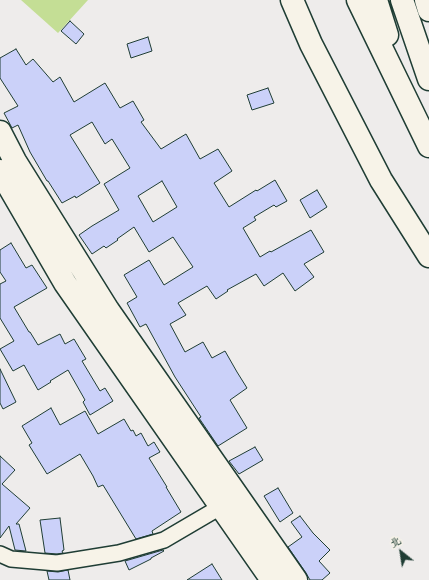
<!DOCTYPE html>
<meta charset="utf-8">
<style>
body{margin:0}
#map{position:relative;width:429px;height:580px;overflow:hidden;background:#eeeceb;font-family:"Patrick Hand","LXGW WenKai TC",sans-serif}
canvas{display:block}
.north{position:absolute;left:381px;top:532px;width:40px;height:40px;-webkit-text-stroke:3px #f7f3e8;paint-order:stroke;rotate:330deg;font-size:11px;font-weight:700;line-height:16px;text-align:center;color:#1f3d34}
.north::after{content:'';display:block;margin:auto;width:14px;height:18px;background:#1f3d34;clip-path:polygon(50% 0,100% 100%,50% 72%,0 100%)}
</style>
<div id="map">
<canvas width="429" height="580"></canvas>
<div class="north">北</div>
</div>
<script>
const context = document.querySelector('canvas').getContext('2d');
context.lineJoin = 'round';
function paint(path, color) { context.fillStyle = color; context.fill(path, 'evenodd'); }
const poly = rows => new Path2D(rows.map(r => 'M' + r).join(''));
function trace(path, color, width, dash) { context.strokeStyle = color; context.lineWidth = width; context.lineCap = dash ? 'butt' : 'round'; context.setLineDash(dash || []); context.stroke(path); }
const green = poly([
 [21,0,88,0,58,33]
]);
const building = poly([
 [70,21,84,34,76,44,61,31,70,21],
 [148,37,152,51,131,58,127,44,148,37],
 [16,49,26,65,33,59,53,82,60,77,74,102,105,83,120,108,133,101,144,120,141,122,161,149,186,134,200,159,218,149,232,171,214,183,229,207,256,190,257,191,275,180,287,201,276,207,274,205,254,217,256,220,243,228,260,257,270,251,271,252,311,230,324,252,304,264,314,277,295,291,283,273,264,286,256,274,227,290,228,291,216,299,207,286,178,303,186,315,170,324,185,352,203,342,212,358,225,351,237,372,247,388,230,400,247,428,218,446,199,418,201,417,175,377,146,324,140,327,127,303,137,297,124,275,149,260,164,285,193,267,173,237,149,252,134,227,117,239,118,240,106,248,104,246,92,254,79,235,92,226,119,210,104,184,130,168,112,139,105,144,92,122,70,135,100,183,76,198,75,196,62,203,48,181,47,181,30,152,18,125,12,128,4,113,18,106,0,78,0,58,16,49],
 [162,181,177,207,153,222,138,196,162,181],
 [268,88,274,103,252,110,247,95,268,88],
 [317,190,327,207,310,218,300,200,317,190],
 [11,243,26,268,32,265,47,288,14,307,29,332,30,332,38,345,60,334,65,344,74,339,86,359,82,361,100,391,105,388,113,401,90,415,83,402,85,400,68,370,50,381,51,382,38,390,24,365,13,371,0,349,14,341,0,318,0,284,6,281,0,272,0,250,11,243],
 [0,369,16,402,3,409,0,403,0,369],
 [51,408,60,425,85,411,98,434,124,419,131,431,133,430,136,436,141,433,148,446,154,442,160,452,149,458,167,487,166,487,181,512,152,531,153,534,136,539,103,485,98,487,93,476,80,454,47,474,29,445,32,443,22,426,51,408],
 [255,447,263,460,239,474,229,461,255,447],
 [0,456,15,470,2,484,30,508,16,524,19,524,26,551,15,550,9,526,0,538,0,456],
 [278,488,293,513,280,522,264,496,278,488],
 [300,516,313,533,330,550,319,561,330,573,322,580,310,580,306,573,288,547,302,537,291,522,300,516],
 [60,518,64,550,62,551,63,553,57,554,45,553,40,520,60,518],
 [163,550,164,551,151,558,151,559,129,570,125,561,163,550],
 [212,564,222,580,187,580,212,564],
 [68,570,70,580,49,580,47,571,58,572,68,570]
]);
const street = poly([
 [0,554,11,559,57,563,119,553,164,540,222,506]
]);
const primary = poly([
 [0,132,15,161,108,310,296,580],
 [0,171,65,283,272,580]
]);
const highway = poly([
 [292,0,311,44,381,180,429,256],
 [358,0,429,146],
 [376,0,387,35],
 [402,0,429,79],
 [426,0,429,10]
]);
paint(green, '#c4de95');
paint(building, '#cbd1f9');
trace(building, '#1f3d34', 1);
trace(street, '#1f3d34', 18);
trace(primary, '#1f3d34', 25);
trace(highway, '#1f3d34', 25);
trace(street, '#f7f3e8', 15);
trace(primary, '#f7f3e8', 22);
trace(highway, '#f7f3e8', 22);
</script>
